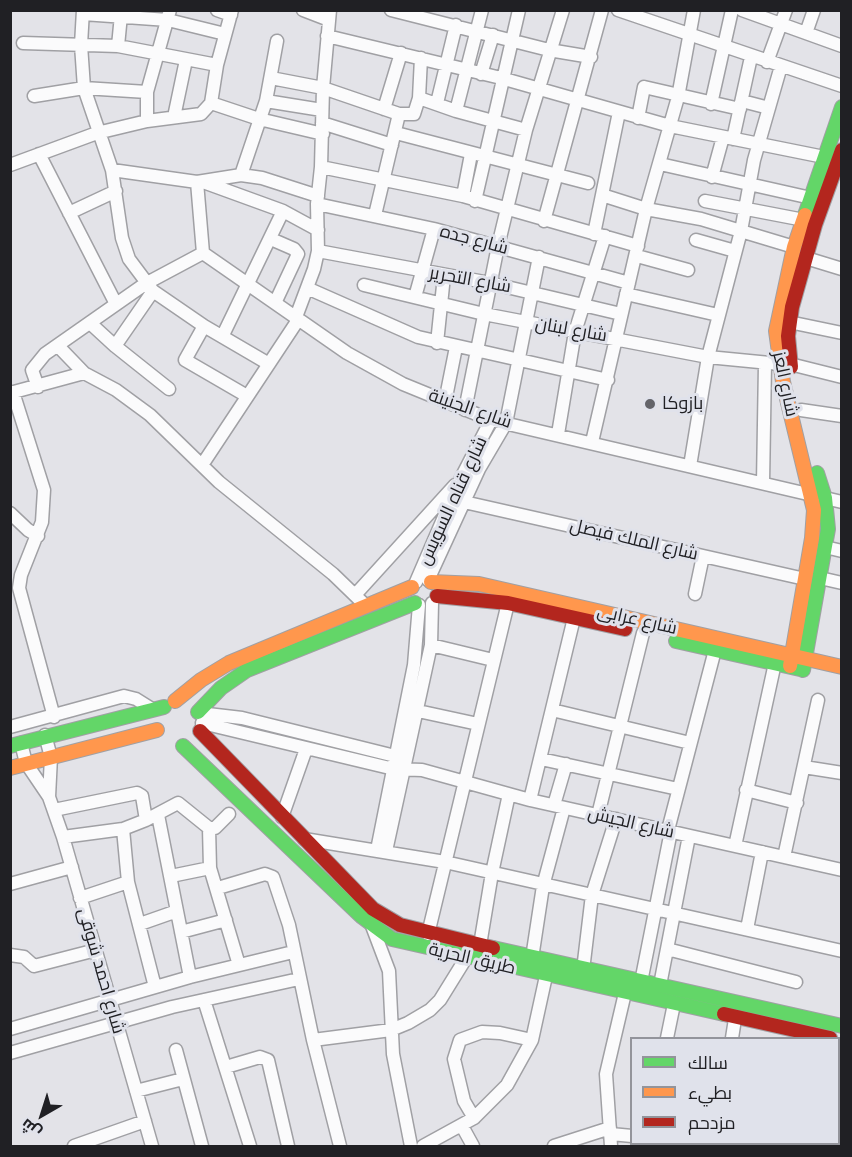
<!DOCTYPE html>
<meta charset="utf-8">
<style>
body{margin:0}
#map{position:relative;width:852px;height:1157px;overflow:hidden;background:#e3e3e8;font-family:"PT Sans",Cairo,sans-serif}
canvas{display:block}
.frame{position:absolute;inset:0;border:12px solid #202024;pointer-events:none}
.legend{position:absolute;left:630px;top:1037px;width:210px;height:108px;box-sizing:border-box;background:#e0e2eb;border:2px solid #93949b;margin:0;padding:8px 10px;list-style:none;font-size:18px;color:#202024}
.legend li{display:flex;align-items:center;gap:12px;height:30px}
.legend b{width:30px;border:2px solid #93949b}
.north{position:absolute;left:12px;top:1085px;width:60px;height:60px;-webkit-text-stroke:4px #e0e2eb;paint-order:stroke;rotate:219deg;font-size:16px;font-weight:700;line-height:24px;text-align:center;color:#202024}
.north::after{content:'';display:block;margin:auto;width:21px;height:27px;background:#202024;clip-path:polygon(50% 0,100% 100%,50% 72%,0 100%)}
</style>
<div id="map">
<canvas width="852" height="1157"></canvas>
<div class="frame"></div>
<ul class="legend">
<li><b style="height:8px;background:#63d668"></b>سالك</li>
<li><b style="height:8px;background:#ff974d"></b>بطيء</li>
<li><b style="height:8px;background:#b3261e"></b>مزدحم</li>
</ul>
<div class="north">ش</div>
</div>
<script>
const context = document.querySelector('canvas').getContext('2d');
context.lineJoin = 'round';
const poly = rows => new Path2D(rows.map(r => 'M' + r).join(''));
function trace(path, color, width, dash) { context.strokeStyle = color; context.lineWidth = width; context.lineCap = dash ? 'butt' : 'round'; context.setLineDash(dash || []); context.stroke(path); }
function drawText(font, color, halo, rows, align = 'center') {
  context.font = font + ' "PT Sans",Cairo,sans-serif'; context.lineWidth = 6; context.setLineDash([]); context.textBaseline = 'middle'; context.strokeStyle = halo; context.fillStyle = color; for (const [text, x, y, turn = 0] of rows) {
    context.save(); context.translate(x, y); context.rotate((+turn || 0) * Math.PI / 180); context.textAlign = isNaN(turn) ? turn : align; if (halo) context.strokeText(text, 0, 0); context.fillText(text, 0, 0); context.restore();
  }
}
const street = poly([
 [83,10,81,45,84,88,112,170,122,238,129,259,153,291,204,326,269,364],
 [217,10,231,15],
 [303,10,329,20],
 [391,10,549,50,591,57],
 [618,10,842,86],
 [742,10,842,46],
 [83,14,168,20,225,34],
 [806,33,814,10],
 [327,36,501,78,670,126,824,157],
 [23,43,118,46,217,65],
 [118,46,121,15],
 [421,58,419,98,456,111,526,130],
 [767,62,786,10],
 [481,74,493,35],
 [271,78,323,88,399,114,414,114,419,98],
 [34,96,84,88,147,92],
 [266,101,322,110],
 [742,101,769,108],
 [211,103,259,119,323,134],
 [437,103,456,25],
 [711,104,732,10],
 [384,109,401,53],
 [456,111,482,10],
 [174,117,186,60],
 [638,118,644,87,740,109],
 [147,121,147,92,170,10],
 [322,123,392,145],
 [396,133,588,183],
 [733,139,751,57],
 [39,154,116,304],
 [660,164,811,198],
 [10,165,97,133,147,121,201,114,211,103,217,65,232,10],
 [321,167,463,196,638,246],
 [112,170,197,182,241,175,262,178,318,196],
 [241,175,266,101,277,41],
 [712,177,723,137],
 [197,182,203,253,347,353,403,384,491,420,842,502],
 [206,183,283,211,318,230],
 [602,195,646,209,701,219,794,247],
 [463,196,471,154],
 [475,201,519,10],
 [705,201,804,220],
 [317,204,434,229,629,283],
 [69,213,116,191],
 [375,215,399,114],
 [544,221,602,10],
 [594,234,619,112],
 [271,239,294,249,298,254,275,303],
 [696,240,735,251],
 [318,251,490,283,621,314],
 [637,256,688,270],
 [806,258,842,269],
 [364,285,484,314,708,357,780,364],
 [307,288,418,337,608,380],
 [626,294,718,315],
 [415,297,434,229],
 [296,317,314,269,318,251,317,204,321,167,323,88,330,10],
 [789,322,842,333],
 [90,323,115,346,169,389],
 [204,326,185,360,247,396],
 [223,335,283,211],
 [437,343,444,276],
 [58,346,84,373,116,390,150,415,219,482,333,574,365,605],
 [115,346,153,291],
 [790,364,842,377],
 [38,387,32,370,45,354,145,284,203,253],
 [13,392,44,490,42,522,21,575,19,588,54,717],
 [10,393,84,373],
 [445,402,456,347],
 [465,410,498,246,526,130,563,10],
 [801,410,842,416],
 [558,434,575,332,605,236],
 [592,442,646,209,678,97,694,10],
 [202,465,298,320],
 [690,466,708,357,741,231,754,160,781,66],
 [763,483,765,364],
 [464,502,805,579],
 [10,513,28,530,38,536],
 [825,547,842,551],
 [820,578,842,583],
 [428,580,479,469,506,423,539,257],
 [416,582,460,480,491,420],
 [695,594,703,556],
 [355,595,455,485],
 [431,645,493,660],
 [552,710,690,743],
 [418,711,478,724],
 [199,713,242,718,403,758],
 [202,723,394,769,422,770,530,800,842,870],
 [10,727,124,696,136,699,152,709],
 [45,735,51,757,49,797],
 [21,743,26,763,49,797,63,837,152,1146],
 [541,759,678,789],
 [804,767,842,773],
 [746,790,797,803],
 [530,800,574,618],
 [554,805,566,764],
 [54,810,137,793,142,796,146,820],
 [158,815,190,977],
 [598,815,643,633],
 [282,817,306,749],
 [209,828,210,868,239,965],
 [123,829,128,882,155,987],
 [668,830,715,650],
 [63,837,123,829,146,820,178,803,209,828,215,828,229,814],
 [304,839,445,862,842,951],
 [735,846,775,663],
 [377,850,414,665,419,605],
 [386,851,431,645,432,603],
 [784,857,818,700],
 [171,876,210,868],
 [10,884,72,867],
 [218,888,265,874,273,877,289,925,313,1040,340,1146],
 [80,898,128,882],
 [140,924,177,911],
 [372,926,389,971,393,1054,411,1146],
 [747,929,762,852],
 [181,932,226,920],
 [428,934,508,603],
 [480,945,492,873,509,794],
 [667,949,796,982],
 [10,955,24,957,34,966,96,950],
 [532,958,543,886,564,808],
 [583,970,592,895,616,819],
 [641,982,671,831],
 [660,985,689,836],
 [204,1000,250,1146],
 [10,1029,190,977,293,952],
 [667,1038,674,1004],
 [732,1038,735,1019],
 [313,1040,391,1030,408,1023,430,1010,440,1000,466,958],
 [176,1050,202,1146],
 [10,1053,172,1007,299,979],
 [226,1067,260,1057,268,1060,288,1146],
 [136,1091,183,1079],
 [474,1118,464,1101,454,1059,460,1040,482,1032,500,1033,532,1040],
 [462,1126,473,1146],
 [611,1134,632,1136],
 [799,1144,801,1146],
 [74,1146,145,1121],
 [423,1146,474,1118,507,1085,532,1040,546,976],
 [554,1146,610,1128],
 [611,1146,606,1074,625,993],
 [687,1146,689,1144],
 [749,1146,749,1144]
]);
const fast = poly([
 [805,215,842,107],
 [676,641,800,669],
 [803,670,828,529,825,498,817,473],
 [198,712,221,688,247,670,415,603],
 [10,746,164,707],
 [183,746,361,916,392,939,724,1014],
 [493,948,842,1026]
]);
const slow = poly([
 [431,582,479,584,842,667],
 [790,666,812,538,814,510,783,382,776,331,794,247,805,215],
 [175,701,201,680,229,663,412,587],
 [10,768,157,730]
]);
const jam = poly([
 [791,367,788,336,792,307,815,225,842,150],
 [437,596,508,603,625,629],
 [200,731,373,909,400,925,493,948],
 [724,1014,830,1038]
]);
const markers = [
 [650,404,6,"#646469"]
];
const streetNames = [
 ["شارع جده",474,240,15],
 ["شارع التحرير",470,280,10],
 ["شارع لبنان",571,330,10],
 ["شارع العز",785,384,78],
 ["شارع الجنينة",470,409,19],
 ["شارع قناه السويس",453,501,-65],
 ["شارع الملك فيصل",634,540,13],
 ["شارع عرابى",637,620,13],
 ["شارع الجيش",631,823,13],
 ["طريق الحرية",472,959,13],
 ["شارع احمد شوقى",101,971,74]
];
const poiNames = [
 ["بازوكا",662,404]
];
trace(street, '#a0a0a4', 15);
trace(fast, '#a0a0a4', 16);
trace(slow, '#a0a0a4', 16);
trace(jam, '#a0a0a4', 16);
trace(street, '#fbfbfc', 12);
trace(fast, '#63d668', 14);
trace(slow, '#ff974d', 14);
trace(jam, '#b3261e', 14);
for (const [x, y, r, color] of markers) { const dot = new Path2D(); dot.arc(x, y, r, 0, 2 * Math.PI); context.fillStyle = color; context.fill(dot); trace(dot, '#e0e2eb', 2); }
drawText('18px', '#202024', '#e0e2eb', streetNames);
drawText('18px', '#202024', '#e0e2eb', poiNames, 'left');
</script>
